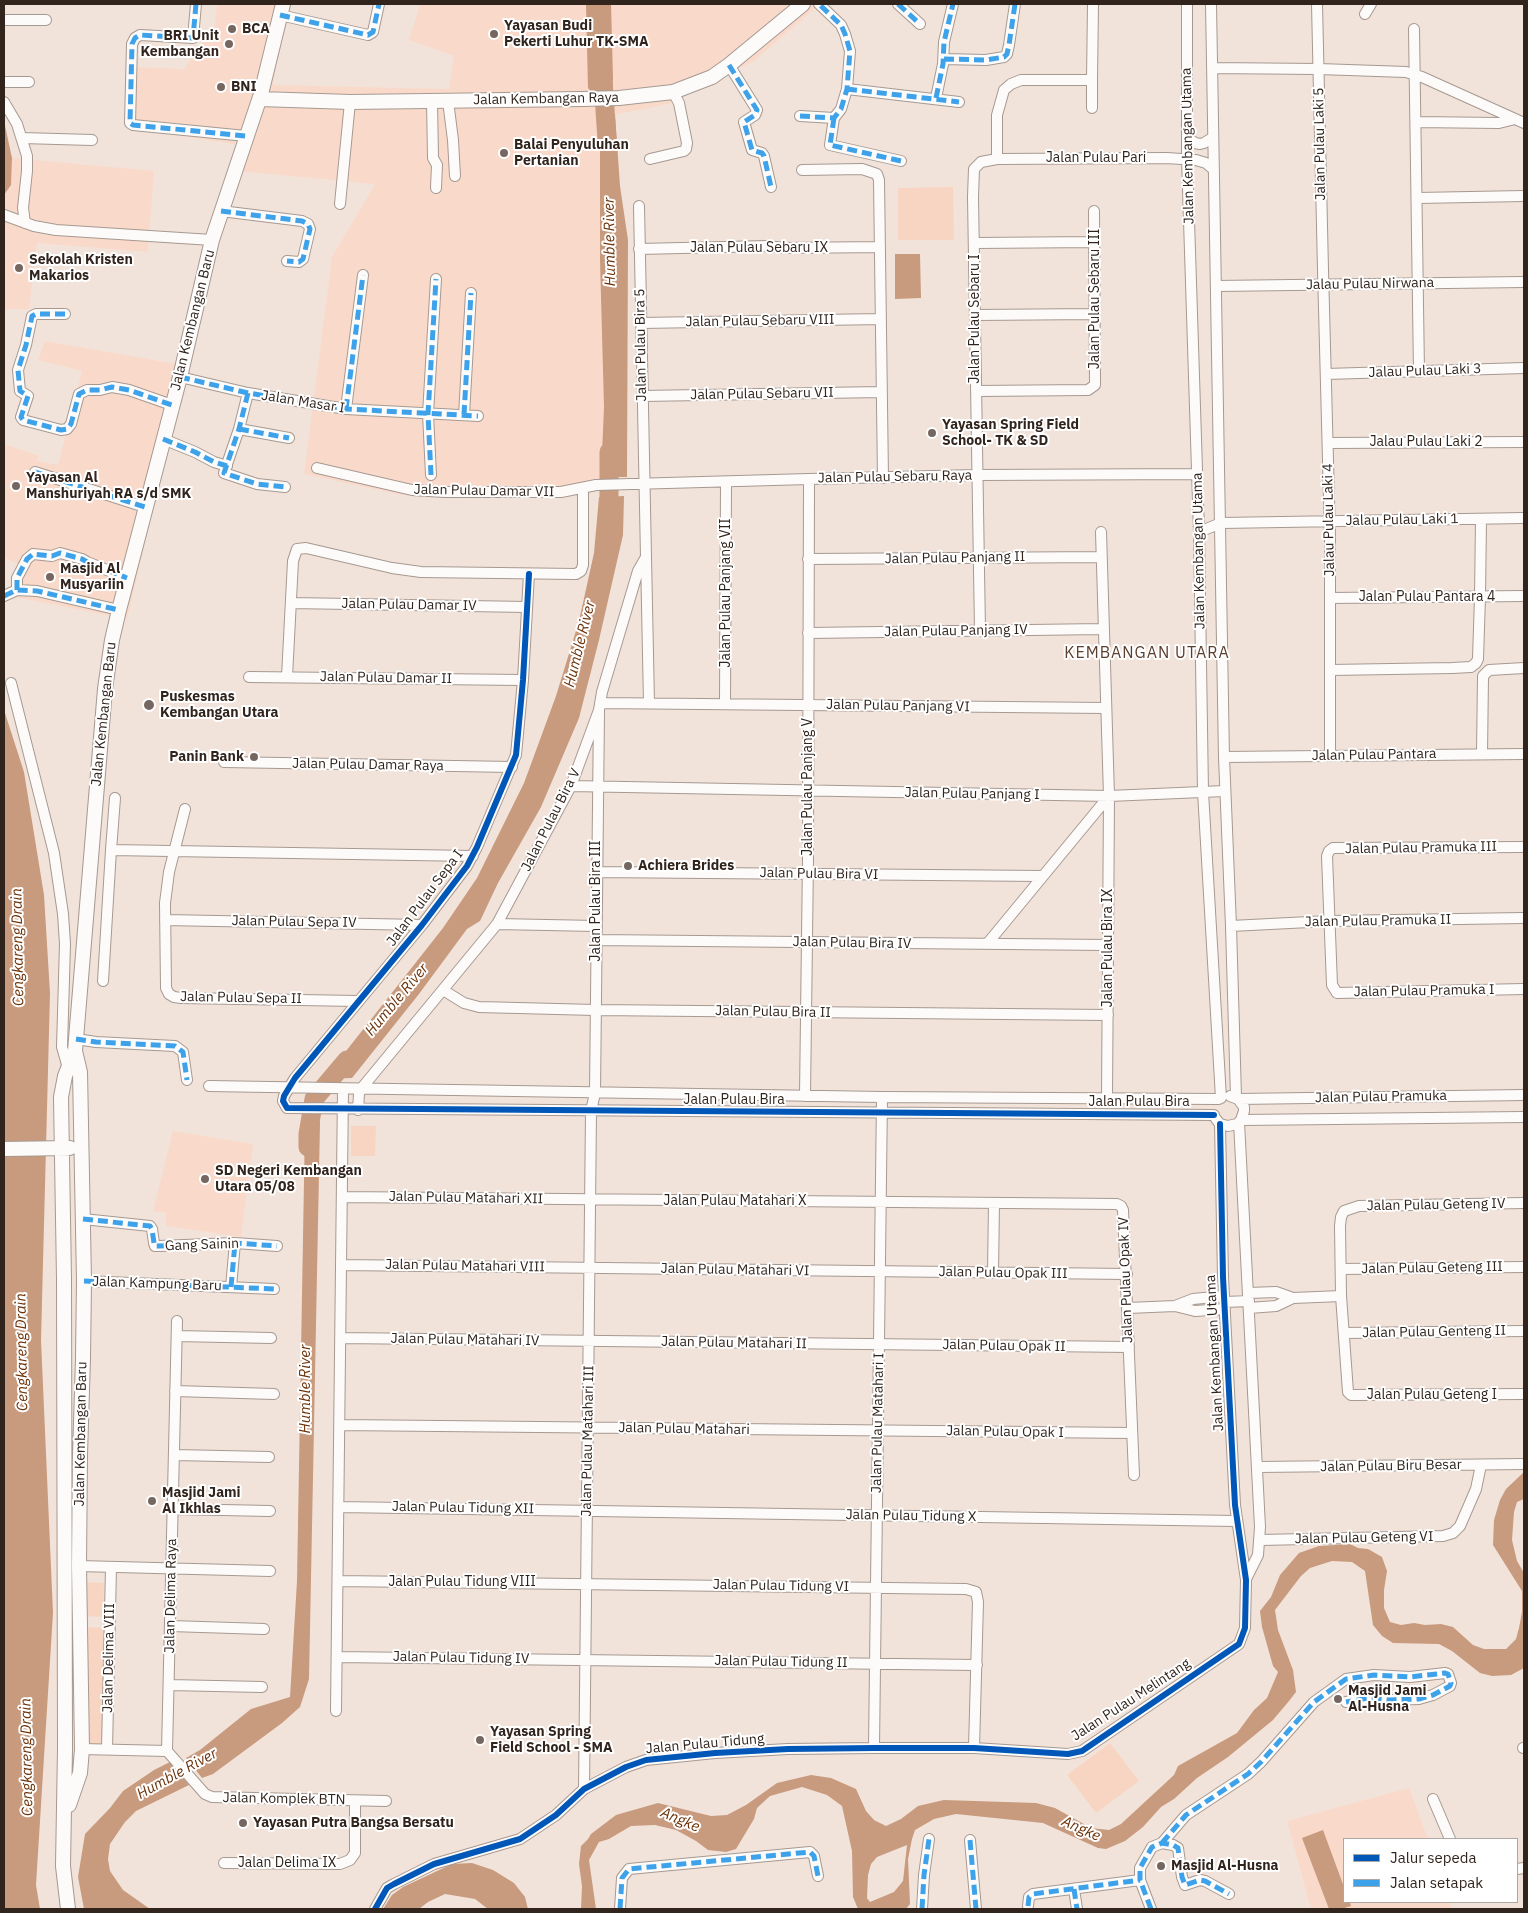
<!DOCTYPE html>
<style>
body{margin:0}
#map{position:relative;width:1528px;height:1913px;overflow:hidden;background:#f2e3da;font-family:"IBM Plex Sans",sans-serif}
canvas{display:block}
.frame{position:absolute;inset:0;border:5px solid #31241d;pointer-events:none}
.legend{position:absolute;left:1343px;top:1838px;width:175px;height:65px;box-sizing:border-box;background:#fff;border:1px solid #ada7a5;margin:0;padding:6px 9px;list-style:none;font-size:15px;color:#31241d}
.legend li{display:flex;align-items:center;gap:10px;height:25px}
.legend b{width:25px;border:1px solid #ada7a5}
</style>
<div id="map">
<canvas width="1528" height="1913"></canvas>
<div class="frame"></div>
<ul class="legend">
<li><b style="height:6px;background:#0057b8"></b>Jalur sepeda</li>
<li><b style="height:6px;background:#3ea2ea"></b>Jalan setapak</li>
</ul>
</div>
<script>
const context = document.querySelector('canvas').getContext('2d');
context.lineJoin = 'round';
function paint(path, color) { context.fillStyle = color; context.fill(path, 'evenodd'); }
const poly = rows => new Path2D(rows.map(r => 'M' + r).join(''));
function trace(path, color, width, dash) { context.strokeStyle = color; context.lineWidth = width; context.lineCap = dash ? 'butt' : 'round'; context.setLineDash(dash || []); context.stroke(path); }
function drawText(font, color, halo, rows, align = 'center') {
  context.font = font + ' "IBM Plex Sans",sans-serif'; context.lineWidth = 4; context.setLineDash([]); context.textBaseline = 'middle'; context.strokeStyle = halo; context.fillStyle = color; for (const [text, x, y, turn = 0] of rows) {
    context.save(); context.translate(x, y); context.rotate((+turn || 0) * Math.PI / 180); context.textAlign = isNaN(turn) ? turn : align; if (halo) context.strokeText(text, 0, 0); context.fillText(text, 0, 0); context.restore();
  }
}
const built = poly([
 [217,4,289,4,273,85,449,89,454,56,409,40,420,4,820,4,754,61,669,104,609,116,608,485,574,491,402,495,304,474,332,257,375,184,237,171,245,146,125,127,133,67,184,69,215,25],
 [12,158,154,171,148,252,37,243,29,309,4,309,4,195,11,185],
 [45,341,187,366,127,619,10,596,23,566,4,558,4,444,39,456,37,461,58,465,82,371,38,360],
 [173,1131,253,1144,241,1237,166,1226,166,1213,153,1211],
 [1409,1788,1428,1839,1344,1839,1344,1902,1450,1902,1452,1909,1311,1909,1287,1821]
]);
const green = poly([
 [953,187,954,240,898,240,898,188],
 [351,1126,376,1126,375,1156,351,1156],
 [85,1582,104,1583,103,1617,83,1616],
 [86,1627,107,1628,107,1744,89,1745,86,1687],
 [1110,1743,1139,1781,1096,1813,1067,1775]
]);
const water = poly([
 [586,4,611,4,613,78,612,88,610,93,593,94,588,88],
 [615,114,620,186,628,240,627,477,601,477,604,407,600,260,600,116],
 [4,121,12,158,11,185,4,195],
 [895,254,920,254,921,298,895,299],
 [624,496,623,535,599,640,579,718,541,807,498,883,480,921,467,929,419,994,352,1078,324,1079,443,928,477,878,524,783,556,696,579,621,594,553,599,497],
 [4,710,24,772,44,895,50,993,41,1340,53,1613,36,1885,40,1909,4,1909],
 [320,1122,309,1679,300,1707,282,1723,213,1774,202,1778,186,1758,200,1750,251,1709,290,1697,297,1581,305,1123],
 [1524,1472,1524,1499,1517,1502,1514,1512,1512,1540,1517,1561,1524,1573,1524,1668,1511,1675,1492,1676,1480,1673,1452,1651,1439,1644,1393,1643,1382,1636,1373,1625,1365,1571,1352,1562,1332,1561,1310,1568,1301,1576,1275,1610,1278,1630,1293,1670,1296,1692,1289,1701,1273,1720,1228,1757,1197,1778,1174,1799,1161,1807,1143,1827,1125,1841,1106,1849,1098,1848,1043,1823,956,1814,934,1819,915,1830,912,1839,908,1859,910,1904,906,1909,858,1909,853,1897,852,1851,842,1806,827,1795,802,1787,770,1796,757,1808,754,1819,736,1849,726,1852,708,1850,696,1841,676,1830,655,1825,631,1826,609,1839,599,1842,589,1860,596,1909,581,1909,582,1886,579,1864,581,1846,588,1839,591,1834,616,1815,658,1803,711,1816,727,1815,746,1805,777,1783,811,1775,831,1778,856,1789,866,1811,874,1820,886,1826,901,1819,918,1806,944,1800,1036,1803,1055,1808,1091,1828,1109,1830,1121,1824,1174,1775,1178,1766,1237,1733,1254,1710,1267,1698,1278,1672,1273,1666,1262,1627,1260,1611,1271,1597,1280,1575,1299,1553,1319,1546,1350,1544,1358,1548,1368,1549,1382,1557,1387,1571,1384,1590,1384,1608,1390,1622,1401,1625,1414,1623,1425,1625,1441,1624,1453,1627,1473,1645,1484,1649,1506,1649,1516,1639,1519,1628,1522,1612,1522,1591,1493,1545,1494,1520,1500,1500,1506,1489],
 [907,1845,903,1881,894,1892,870,1902,867,1898,868,1875,871,1864,877,1857],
 [170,1762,189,1785,136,1811,125,1822,110,1844,108,1859,110,1871,123,1890,150,1909,84,1909,78,1877,85,1834,110,1808,123,1791,154,1770],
 [1323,1830,1344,1887,1344,1902,1350,1902,1351,1906,1341,1909,1329,1909,1302,1838],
 [472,1863,493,1870,514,1883,525,1897,528,1909,488,1909,475,1899,445,1894,428,1902,419,1909,383,1909,392,1895,403,1887,452,1864]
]);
const river = poly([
 [603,80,607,140],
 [609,522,609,452],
 [308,1147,308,1134,314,1099,347,1060]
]);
const street = poly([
 [196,4,193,38,140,35,135,38,132,44,130,123,133,125,246,136],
 [898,4,920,24],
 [1187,4,1187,158,1199,532,1203,792,1221,1098],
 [1211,4,1224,757,1231,926,1236,1097],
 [1317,4,1323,270,1330,537,1330,756],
 [1365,14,1371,4],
 [280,15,368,35,373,32,379,4],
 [4,20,46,20],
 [1414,29,1419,372],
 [944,59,986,60,1004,57,1007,54,1009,45,1015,4],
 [729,65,757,110,755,115,744,122,752,150,762,153,764,156,771,187],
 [1212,68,1319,69,1406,72,1422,77,1524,123],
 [4,82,29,82],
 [847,89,959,102],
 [936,98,943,64,944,42,953,4],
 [432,101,433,158,437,165,436,188],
 [448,101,453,140,455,176],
 [4,102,17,124,27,156,27,171,23,208,25,223],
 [1092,108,1092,80],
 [800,116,834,118,841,109,847,89,850,51,845,34,841,25,819,4],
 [834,118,830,145,901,161],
 [1416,122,1499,123,1515,119],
 [1187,137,1195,143,1200,144,1204,143,1212,138],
 [22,138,92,140],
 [650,159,684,151,686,149,687,143,679,103,673,92],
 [997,159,997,115,1004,90,1011,84,1021,80,1092,80,1093,4],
 [802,170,862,169,877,174,879,180,883,478],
 [1417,198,1524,196],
 [340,204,350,102],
 [221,211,302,221,308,224,310,229,303,259,299,262,287,261],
 [4,215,34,226,56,230,212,240],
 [975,243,1095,242],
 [639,249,767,246,784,248,880,247],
 [1216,286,1524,282],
 [65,314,36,314,32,316,26,345,18,370,20,391,28,396,21,417,23,420,61,430,67,429,71,424,79,394,87,390,100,390,112,387,129,390,172,405],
 [975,315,1095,314],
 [641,323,880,319],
 [1326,374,1524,368],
 [180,377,248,393,346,409,478,416],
 [976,391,1088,390,1095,385,1094,211],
 [248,393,239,429,224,473,257,484,285,487],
 [642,396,881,392],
 [346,409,363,275],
 [464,415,471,293],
 [239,429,289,438],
 [163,439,195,452,214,462,227,466],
 [1328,443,1524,442],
 [317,468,412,490,445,492,561,492,596,485,809,479,977,475,1197,474],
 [35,472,145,507],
 [431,475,428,414,436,279],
 [1101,532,1109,796,1107,1099],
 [1199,532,1221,523,1524,518],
 [646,557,649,703],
 [808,559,1101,557],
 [529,574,523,680,516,755,477,847,467,866,422,925,295,1078,284,1096,283,1101,287,1108,1214,1115],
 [17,590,17,578,27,559,33,554,52,556,60,553,82,559,87,562,127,578],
 [4,596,17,590,37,591,119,610],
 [1330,598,1524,596],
 [291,603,527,607],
 [980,631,973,197,974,169,981,162,997,159,1167,158,1196,160,1206,163,1213,169],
 [808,633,1103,629],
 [1330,670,1452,668,1471,667,1476,663,1478,659,1480,597,1481,519],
 [249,677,523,680],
 [287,677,293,561,297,549,306,548,392,568,421,572,576,574,581,571,583,565,583,489],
 [11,683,54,853,63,914,65,944,62,1047,68,1068],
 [600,703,1106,708],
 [725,704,726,482],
 [1482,754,1483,676,1489,670,1524,668],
 [1224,757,1524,754],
 [224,762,512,767],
 [571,786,1109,796,1225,791],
 [185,809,169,872,165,903,166,988,169,994,174,997,181,998,358,1001],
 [1524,847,1333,848,1329,851,1327,856,1332,985,1337,993,1524,989],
 [111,850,115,798],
 [596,872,1042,876],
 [165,920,422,925],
 [497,924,596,926],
 [1231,926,1329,921,1524,918],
 [596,940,1108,945],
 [987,944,1109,796],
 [103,981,111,850,473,856],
 [443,990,464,1003,479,1007,595,1010,1108,1015],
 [76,1039,96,1042,175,1046,183,1052,187,1080],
 [209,1086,882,1097,1219,1099],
 [805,1096,808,859,809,479],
 [1230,1096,1238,1099,1524,1095],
 [358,1110,359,1094,361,1089,497,924,571,786,599,710,602,692,638,571,646,557,639,206],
 [1216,1119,1220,1124,1228,1126,1237,1124,1241,1120,1244,1111,1244,1107,1238,1099],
 [1241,1120,1524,1117],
 [1239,1122,1260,1527,1258,1555,1246,1579],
 [342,1197,1117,1204,1121,1206,1123,1210,1134,1475],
 [1524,1203,1359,1206,1344,1211,1341,1217,1340,1226,1341,1296,1348,1392,1351,1395,1524,1394],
 [83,1219,150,1226,152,1229,154,1243,155,1246,159,1246,235,1243,277,1246],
 [341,1265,1127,1274],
 [1341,1269,1524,1267],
 [993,1273,994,1203],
 [84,1281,274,1289],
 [231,1287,235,1243],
 [1248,1293,1276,1292,1293,1298,1341,1296],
 [1225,1302,1249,1301],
 [1175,1306,1193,1299,1224,1296],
 [1128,1308,1175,1306,1195,1311,1225,1309],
 [1249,1308,1276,1306,1293,1298],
 [177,1321,167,1751,205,1794,212,1797,386,1801],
 [1344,1333,1524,1331],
 [177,1336,271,1338],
 [341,1338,1129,1347],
 [175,1391,274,1394],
 [340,1425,1132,1433],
 [174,1455,269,1457],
 [1258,1467,1524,1464],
 [339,1507,1236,1521],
 [173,1509,270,1511],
 [1260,1540,1443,1536,1453,1533,1460,1526,1476,1489,1481,1465],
 [79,1566,270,1571],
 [338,1581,966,1589,976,1592,978,1602,974,1748],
 [170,1626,264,1629],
 [337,1657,977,1665],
 [169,1685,262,1687],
 [336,1711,343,1089],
 [874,1748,882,1097],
 [1523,1748,1524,1748],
 [82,1749,167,1751],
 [107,1749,111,1567],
 [584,1789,591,1111,595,1093,599,710],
 [1433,1799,1450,1839],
 [970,1840,976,1909],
 [1162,1843,1186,1815,1248,1774,1261,1762,1314,1702,1346,1679,1374,1675,1410,1677,1445,1673,1448,1674,1451,1683,1450,1686,1433,1695,1419,1699,1388,1700,1369,1698,1346,1702],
 [224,1863,340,1864,350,1860,355,1853,355,1801],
 [1517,1869,1524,1868],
 [1074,1889,1077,1909],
 [1028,1906,1029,1897,1033,1894,1140,1880],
 [375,1909,387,1888,394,1884,434,1864,520,1839,556,1815,584,1789,626,1767,646,1760,715,1753,788,1749,874,1748,974,1748,1068,1754,1082,1751,1239,1644,1245,1628,1246,1580,1235,1505,1223,1277,1220,1124],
 [620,1909,622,1878,629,1869,810,1852,814,1856,818,1876],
 [922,1909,924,1875,929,1839],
 [1151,1909,1140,1880,1140,1868,1152,1847,1162,1843,1173,1845,1178,1848,1182,1877,1185,1885,1200,1880,1205,1881,1229,1894]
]);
const secondary = poly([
 [260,99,350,102,583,99,619,98,673,92,712,77,729,65,803,4],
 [4,1149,70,1148],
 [69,1805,80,1773,82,1749,79,1566,80,1455,83,1358,84,1281,80,1072,75,1051],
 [68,1909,63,1866,65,1748,64,1279,61,1097,65,1076,75,1051,105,689,112,640,119,610,180,377,212,240,261,94,283,4]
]);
const quiet = poly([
 [196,4,193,38,140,35,135,38,132,44,130,123,133,125,246,136],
 [898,4,920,24],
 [280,15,368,35,373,32,379,4],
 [944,59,986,60,1004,57,1007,54,1009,45,1015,4],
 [729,65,757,110,755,115,744,122,752,150,762,153,764,156,771,187],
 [847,89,959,102],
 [936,98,943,64,944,42,953,4],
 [800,116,834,118,841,109,847,89,850,51,845,34,841,25,819,4],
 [834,118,830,145,901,161],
 [221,211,302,221,308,224,310,229,303,259,299,262,287,261],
 [65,314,36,314,32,316,26,345,18,370,20,391,28,396,21,417,23,420,61,430,67,429,71,424,79,394,87,390,100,390,112,387,129,390,172,405],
 [180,377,248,393,346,409,478,416],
 [248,393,239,429,224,473,257,484,285,487],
 [346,409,363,275],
 [464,415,471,293],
 [239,429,289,438],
 [163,439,195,452,214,462,227,466],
 [35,472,145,507],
 [431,475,428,414,436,279],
 [17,590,17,578,27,559,33,554,52,556,60,553,82,559,87,562,127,578],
 [4,596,17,590,37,591,119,610],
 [76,1039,96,1042,175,1046,183,1052,187,1080],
 [83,1219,150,1226,152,1229,154,1243,155,1246,159,1246,235,1243,277,1246],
 [84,1281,274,1289],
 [231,1287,235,1243],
 [970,1840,976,1909],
 [1162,1843,1186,1815,1248,1774,1261,1762,1314,1702,1346,1679,1374,1675,1410,1677,1445,1673,1448,1674,1451,1683,1450,1686,1433,1695,1419,1699,1388,1700,1369,1698,1346,1702],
 [1074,1889,1077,1909],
 [1028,1906,1029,1897,1033,1894,1140,1880],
 [620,1909,622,1878,629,1869,810,1852,814,1856,818,1876],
 [922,1909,924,1875,929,1839],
 [1151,1909,1140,1880,1140,1868,1152,1847,1162,1843,1173,1845,1178,1848,1182,1877,1185,1885,1200,1880,1205,1881,1229,1894]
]);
const cycleway = poly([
 [529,574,523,680,516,755,477,847,467,866,422,925,295,1078,284,1096,283,1101,287,1108,1214,1115],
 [375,1909,387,1888,394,1884,434,1864,520,1839,556,1815,584,1789,626,1767,646,1760,715,1753,788,1749,874,1748,974,1748,1068,1754,1082,1751,1239,1644,1245,1628,1246,1580,1235,1505,1223,1277,1220,1124]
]);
const markers = [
 [232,29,5,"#75675f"],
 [494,34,5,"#75675f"],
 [229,44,5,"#75675f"],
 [221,87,5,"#75675f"],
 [504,153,5,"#75675f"],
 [19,268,5,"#75675f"],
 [932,433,5,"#75675f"],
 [16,486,5,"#75675f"],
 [50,577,5,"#75675f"],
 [149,705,6,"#75675f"],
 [254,757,5,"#75675f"],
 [628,866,5,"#75675f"],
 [205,1179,5,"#75675f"],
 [152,1501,5,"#75675f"],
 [1338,1699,5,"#75675f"],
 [480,1740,5,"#75675f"],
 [243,1823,5,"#75675f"],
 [1161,1866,5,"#75675f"]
];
const poiNames = [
 ["Yayasan Budi",504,26],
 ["Pekerti Luhur TK-SMA",504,42],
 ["BCA",242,29],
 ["BRI Unit",219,36,"right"],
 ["Kembangan",219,52,"right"],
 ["BNI",231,87],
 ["Balai Penyuluhan",514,145],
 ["Pertanian",514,161],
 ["Sekolah Kristen",29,260],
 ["Makarios",29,276],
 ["Yayasan Spring Field",942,425],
 ["School- TK & SD",942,441],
 ["Yayasan Al",26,478],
 ["Manshuriyah RA s/d SMK",26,494],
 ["Masjid Al",60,569],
 ["Musyariin",60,585],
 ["Puskesmas",160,697],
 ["Kembangan Utara",160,713],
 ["Panin Bank",244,757,"right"],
 ["Achiera Brides",638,866],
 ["SD Negeri Kembangan",215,1171],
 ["Utara 05/08",215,1187],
 ["Masjid Jami",162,1493],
 ["Al Ikhlas",162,1509],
 ["Masjid Jami",1348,1691],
 ["Al-Husna",1348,1707],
 ["Yayasan Spring",490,1732],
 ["Field School - SMA",490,1748],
 ["Yayasan Putra Bangsa Bersatu",253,1823],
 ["Masjid Al-Husna",1171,1866]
];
const streetNames = [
 ["Jalan Kembangan Raya",546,99,-1],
 ["Jalan Pulau Laki 5",1320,144,-91],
 ["Jalan Kembangan Utama",1188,146,-91],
 ["Jalan Pulau Pari",1096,158],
 ["Jalan Pulau Sebaru IX",759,248],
 ["Jalau Pulau Nirwana",1370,284,-1],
 ["Jalan Pulau Sebaru III",1095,299,-90],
 ["Jalan Pulau Sebaru I",975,319,-90],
 ["Jalan Kembangan Baru",193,320,-76],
 ["Jalan Pulau Sebaru VIII",760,321,-1],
 ["Jalan Pulau Bira 5",641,345,-91],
 ["Jalau Pulau Laki 3",1425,371,-2],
 ["Jalan Pulau Sebaru VII",762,394,-1],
 ["Jalan Masar I",303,402,9],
 ["Jalau Pulau Laki 2",1426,442],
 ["Jalan Pulau Sebaru Raya",895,477,-1],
 ["Jalan Pulau Damar VII",484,491,1],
 ["Jalau Pulau Laki 4",1329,520,-91],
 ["Jalau Pulau Laki 1",1402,520,-1],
 ["Jalan Kembangan Utama",1199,551,-91],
 ["Jalan Pulau Panjang II",955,558,-1],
 ["Jalan Pulau Panjang VII",726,593,-90],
 ["Jalan Pulau Pantara 4",1427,597],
 ["Jalan Pulau Damar IV",409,605,1],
 ["Jalan Pulau Panjang IV",956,631,-1],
 ["Jalan Pulau Damar II",386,678,1],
 ["Jalan Pulau Panjang VI",898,706,1],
 ["Jalan Kembangan Baru",104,714,-84],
 ["Jalan Pulau Pantara",1374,755,-1],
 ["Jalan Pulau Damar Raya",368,765,1],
 ["Jalan Pulau Panjang V",808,787,-90],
 ["Jalan Pulau Panjang I",972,794,1],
 ["Jalan Pulau Bira V",551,820,-63],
 ["Jalan Pulau Pramuka III",1421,848,-1],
 ["Jalan Pulau Bira VI",819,874,1],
 ["Jalan Pulau Sepa I",425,898,-53],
 ["Jalan Pulau Bira III",596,901,-90],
 ["Jalan Pulau Pramuka II",1378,921,-1],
 ["Jalan Pulau Sepa IV",294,922,1],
 ["Jalan Pulau Bira IV",852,943,1],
 ["Jalan Pulau Bira IX",1108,948,-90],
 ["Jalan Pulau Pramuka I",1424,991,-1],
 ["Jalan Pulau Sepa II",241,998,1],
 ["Jalan Pulau Bira II",773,1012,1],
 ["Jalan Pulau Pramuka",1381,1097,-1],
 ["Jalan Pulau Bira",734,1100],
 ["Jalan Pulau Bira",1139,1102],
 ["Jalan Pulau Matahari XII",466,1198,1],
 ["Jalan Pulau Matahari X",735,1201],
 ["Jalan Pulau Geteng IV",1436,1205,-1],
 ["Gang Sainin",202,1245,-2],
 ["Jalan Pulau Matahari VIII",465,1266,1],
 ["Jalan Pulau Geteng III",1432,1268,-1],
 ["Jalan Pulau Matahari VI",735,1270,1],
 ["Jalan Pulau Opak III",1003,1273,1],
 ["Jalan Pulau Opak IV",1126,1280,-92],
 ["Jalan Kampung Baru",157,1284,2],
 ["Jalan Pulau Genteng II",1434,1332,-1],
 ["Jalan Pulau Matahari IV",465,1340,1],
 ["Jalan Pulau Matahari II",734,1343,1],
 ["Jalan Pulau Opak II",1004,1346,1],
 ["Jalan Kembangan Utama",1215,1353,-93],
 ["Jalan Pulau Geteng I",1432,1395],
 ["Jalan Pulau Matahari I",878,1423,-89],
 ["Jalan Pulau Matahari",684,1429,1],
 ["Jalan Pulau Opak I",1005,1432,1],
 ["Jalan Kembangan Baru",81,1434,-89],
 ["Jalan Pulau Matahari III",588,1441,-89],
 ["Jalan Pulau Biru Besar",1391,1466,-1],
 ["Jalan Pulau Tidung XII",463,1508,1],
 ["Jalan Pulau Tidung X",911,1516,1],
 ["Jalan Pulau Geteng VI",1364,1538,-1],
 ["Jalan Pulau Tidung VIII",462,1582],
 ["Jalan Pulau Tidung VI",781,1586,1],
 ["Jalan Delima Raya",171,1596,-89],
 ["Jalan Delima VIII",109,1658,-89],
 ["Jalan Pulau Tidung IV",461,1658,1],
 ["Jalan Pulau Tidung II",781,1662,1],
 ["Jalan Pulau Melintang",1131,1700,-33],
 ["Jalan Pulau Tidung",705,1744,-5],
 ["Jalan Komplek BTN",284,1799,1],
 ["Jalan Delima IX",287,1863]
];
const waterNames = [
 ["Humble River",610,242,-91],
 ["Humble River",580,644,-76],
 ["Cengkareng Drain",18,947,-91],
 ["Humble River",397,1000,-50],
 ["Cengkareng Drain",22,1352,-91],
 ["Humble River",306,1389,-90],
 ["Cengkareng Drain",27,1757,-91],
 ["Humble River",177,1774,-29],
 ["Angke",680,1820,23],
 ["Angke",1081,1829,24]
];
const quarterNames = [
 ["KEMBANGAN UTARA",1147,653]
];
paint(built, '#f9daca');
paint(green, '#f8d5c2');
paint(water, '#c89a7e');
trace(river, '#c89a7e', 19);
trace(street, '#a69991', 12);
trace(secondary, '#a69991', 16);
trace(street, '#fdfbf9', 10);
trace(secondary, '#fdfbf9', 14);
trace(quiet, '#3ea2ea', 5, [10, 5]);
trace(cycleway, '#0057b8', 6);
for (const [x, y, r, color] of markers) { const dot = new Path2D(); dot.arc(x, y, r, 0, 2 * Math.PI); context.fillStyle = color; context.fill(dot); trace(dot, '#fff', 2); }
drawText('bold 14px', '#31241d', '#fff', poiNames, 'left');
drawText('14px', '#31241d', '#fff', streetNames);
drawText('italic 15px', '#6c3208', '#fff', waterNames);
context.letterSpacing = '1px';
drawText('16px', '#5a3e2e', '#fff', quarterNames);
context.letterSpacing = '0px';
</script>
